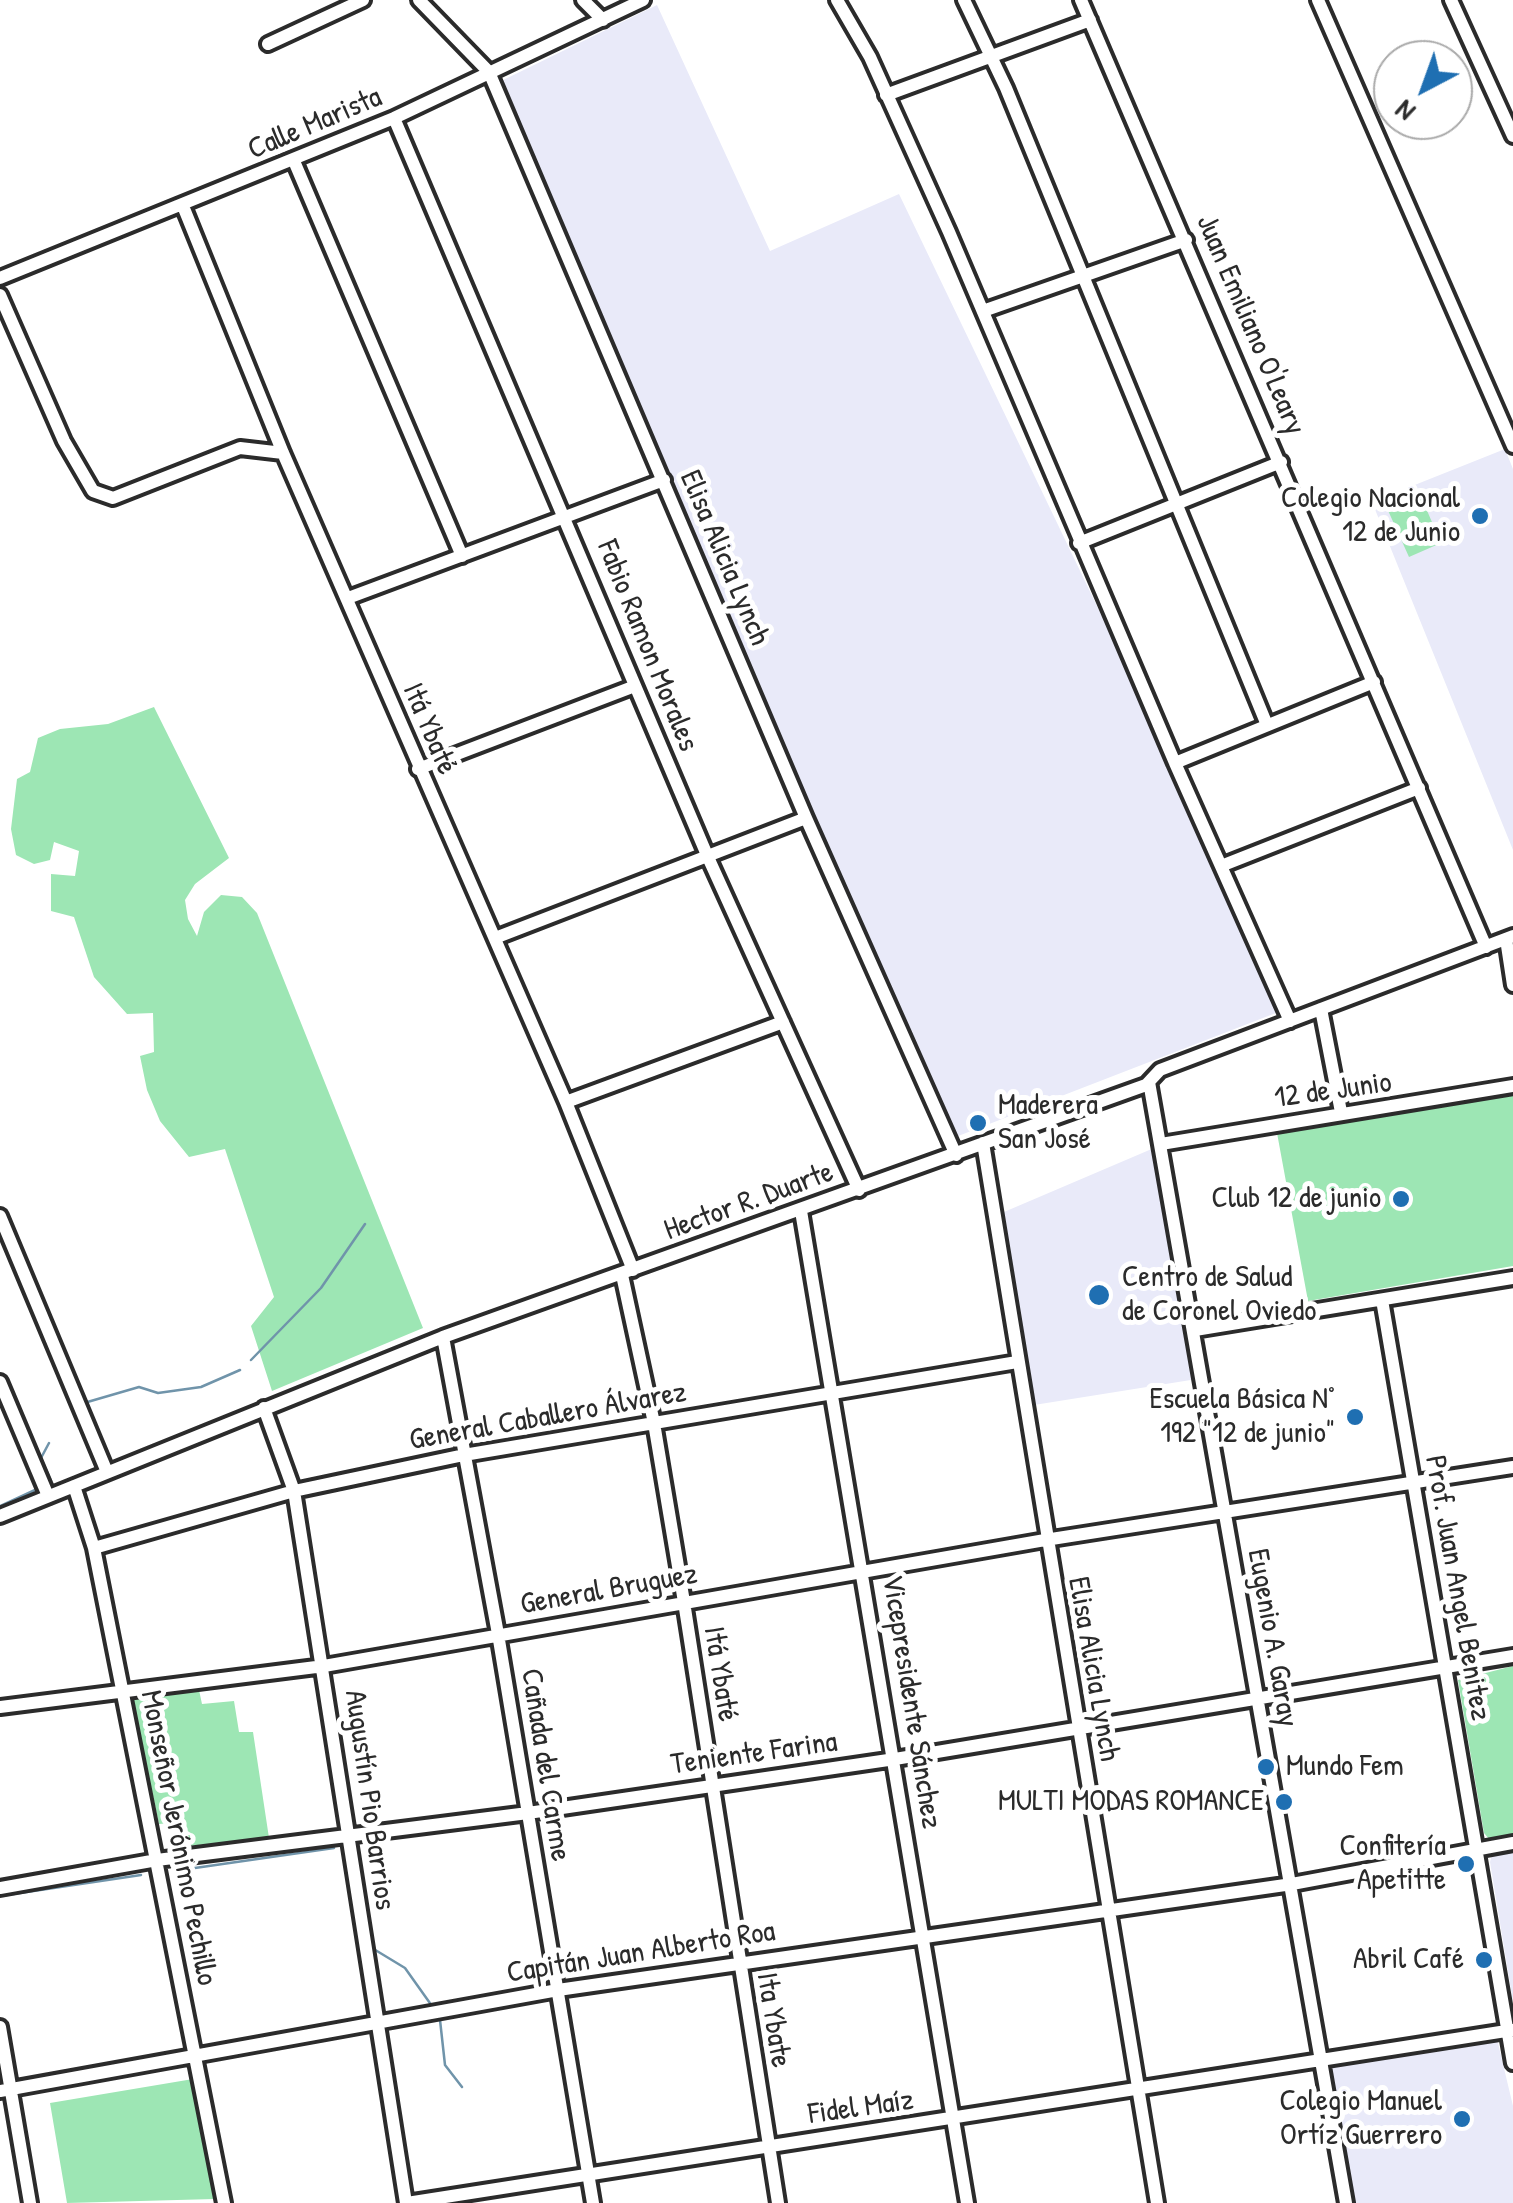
<!DOCTYPE html>
<meta charset="utf-8">
<style>
body{margin:0}
#map{position:relative;width:1513px;height:2203px;overflow:hidden;background:#fff;font-family:"Patrick Hand",sans-serif}
canvas{display:block}
.north{position:absolute;left:1373px;top:40px;width:100px;height:100px;box-sizing:border-box;background:#fff;border:2px solid #aaa;border-radius:50%;rotate:221deg;font-size:28px;font-weight:700;line-height:40px;text-align:center;color:#2b2b2b}
.north::after{content:'';display:block;margin:auto;width:35px;height:45px;background:#1f6fb2;clip-path:polygon(50% 0,100% 100%,50% 72%,0 100%)}
</style>
<div id="map">
<canvas width="1513" height="2203"></canvas>
<div class="north">N</div>
</div>
<script>
const context = document.querySelector('canvas').getContext('2d');
context.lineJoin = 'round';
function paint(path, color) { context.fillStyle = color; context.fill(path, 'evenodd'); }
const poly = rows => new Path2D(rows.map(r => 'M' + r).join(''));
function trace(path, color, width, dash) { context.strokeStyle = color; context.lineWidth = width; context.lineCap = dash ? 'butt' : 'round'; context.setLineDash(dash || []); context.stroke(path); }
function drawText(font, color, halo, rows, align = 'center') {
  context.font = font + ' "Patrick Hand",sans-serif'; context.lineWidth = 10; context.setLineDash([]); context.textBaseline = 'middle'; context.strokeStyle = halo; context.fillStyle = color; for (const [text, x, y, turn = 0] of rows) {
    context.save(); context.translate(x, y); context.rotate((+turn || 0) * Math.PI / 180); context.textAlign = isNaN(turn) ? turn : align; if (halo) context.strokeText(text, 0, 0); context.fillText(text, 0, 0); context.restore();
  }
}
const built = poly([
 [657,5,770,251,899,194,1194,808,1281,1011,953,1138,491,86],
 [1505,449,1513,469,1513,850,1372,502],
 [1154,1148,1197,1379,1034,1405,1004,1212],
 [1513,1851,1513,2002,1490,1862,1492,1855],
 [1497,2039,1513,2106,1513,2203,1352,2203,1330,2074,1333,2067]
]);
const green = poly([
 [1419,492,1441,543,1409,557,1386,506],
 [154,707,229,858,195,884,185,900,188,919,197,936,204,912,221,895,242,897,257,913,423,1328,272,1391,251,1326,274,1297,225,1149,189,1157,160,1121,147,1090,140,1056,154,1052,153,1013,127,1014,94,977,74,917,51,911,51,874,75,876,79,851,54,842,50,860,34,864,16,855,11,829,17,779,30,772,38,738,60,729,108,724],
 [1513,1091,1513,1266,1308,1301,1277,1133],
 [1513,1666,1513,1836,1489,1839,1484,1833,1458,1680],
 [199,1690,202,1704,234,1701,239,1732,253,1732,269,1838,188,1846,183,1822,159,1824,132,1698],
 [193,2079,214,2199,67,2203,50,2103]
]);
const stream = poly([
 [251,1360,321,1288,365,1224],
 [84,1403,139,1387,158,1393,201,1387,240,1370],
 [49,1443,41,1458,51,1481],
 [0,1506,35,1490],
 [360,1867,369,1930],
 [174,1871,334,1848],
 [0,1896,141,1875],
 [372,1948,405,1968,432,2006],
 [440,2020,445,2065,462,2087]
]);
const minor = poly([
 [419,0,489,72,806,818,956,1155],
 [583,0,603,20],
 [837,0,870,57,949,232,1175,763],
 [964,0,1006,88,1267,725],
 [1081,0,1486,947],
 [1318,0,1513,446],
 [1451,0,1513,136],
 [268,44,363,0],
 [886,95,1090,20],
 [394,118,707,855,859,1190],
 [294,161,462,556],
 [183,206,283,453,566,1102,633,1270],
 [0,278,394,118,643,0],
 [0,295,64,441,93,491,113,498,240,448,283,453],
 [983,311,1186,240],
 [1079,543,1281,462],
 [348,598,664,480],
 [418,769,635,686],
 [1221,866,1419,788],
 [495,938,806,818],
 [1506,939,1513,985],
 [1321,1009,1341,1112],
 [1290,1021,1175,763,1374,682],
 [1149,1082,1346,2203],
 [566,1102,783,1022],
 [983,1143,1157,2203],
 [1161,1144,1513,1086],
 [801,1211,967,2203],
 [0,1216,107,1472],
 [622,1275,654,1423,684,1602,778,2203],
 [1382,1300,1513,2063],
 [1195,1330,1513,1278],
 [443,1337,498,1634,593,2203],
 [0,1382,48,1496],
 [264,1408,294,1491,406,2203],
 [74,1486,94,1548,224,2203],
 [0,1516,443,1337,1146,1085,1160,1070,1513,936],
 [94,1548,294,1491,464,1455,1017,1362],
 [0,1707,324,1666,1045,1540,1513,1467],
 [0,1888,157,1860,528,1813,895,1759,1513,1656],
 [0,2027,30,2203],
 [0,2091,558,1990,1292,1884,1513,1843],
 [407,2203,1513,2030]
]);
const markers = [
 [1480,516,10,"#1f6fb2"],
 [978,1123,10,"#1f6fb2"],
 [1401,1199,10,"#1f6fb2"],
 [1099,1295,12,"#1f6fb2"],
 [1355,1417,10,"#1f6fb2"],
 [1266,1767,10,"#1f6fb2"],
 [1284,1802,10,"#1f6fb2"],
 [1466,1864,10,"#1f6fb2"],
 [1484,1960,10,"#1f6fb2"],
 [1462,2119,10,"#1f6fb2"]
];
const streetNames = [
 ["Calle Marista",315,124,-23],
 ["Juan Emiliano O'Leary",1250,325,67],
 ["Elisa Alicia Lynch",724,558,67],
 ["Fabio Ramon Morales",647,646,68],
 ["Itá Ybaté",429,729,67],
 ["12 de Junio",1333,1091,-8],
 ["Hector R. Duarte",749,1202,-20],
 ["General Caballero Álvarez",548,1417,-10],
 ["Prof. Juan Angel Benitez",1457,1588,80],
 ["General Bruguez",609,1590,-10],
 ["Eugenio A. Garay",1272,1638,80],
 ["Elisa Alicia Lynch",1093,1669,80],
 ["Itá Ybaté",720,1674,81],
 ["Vicepresidente Sánchez",911,1702,81],
 ["Teniente Farina",754,1754,-8],
 ["Cañada del Carme",545,1765,81],
 ["Augustín Pio Barrios",369,1800,82],
 ["Monseñor Jerónimo Pechillo",178,1838,79],
 ["Capitán Juan Alberto Roa",641,1953,-9],
 ["Ita Ybate",773,2020,81],
 ["Fidel Maíz",861,2108,-8]
];
const poiNames = [
 ["Colegio Nacional",1460,499],
 ["12 de Junio",1460,533],
 ["Maderera",998,1106,"left"],
 ["San José",998,1140,"left"],
 ["Club 12 de junio",1381,1199],
 ["Centro de Salud",1122,1278,"left"],
 ["de Coronel Oviedo",1122,1312,"left"],
 ["Escuela Básica N°",1335,1400],
 ["192 \"12 de junio\"",1335,1434],
 ["Mundo Fem",1286,1767,"left"],
 ["MULTI MODAS ROMANCE",1264,1802],
 ["Confitería",1446,1847],
 ["Apetitte",1446,1881],
 ["Abril Café",1464,1960],
 ["Colegio Manuel",1442,2102],
 ["Ortíz Guerrero",1442,2136]
];
paint(built, '#e9eaf9');
paint(green, '#9de6b4');
trace(stream, '#7094aa', 2.5);
trace(minor, '#2b2b2b', 20);
trace(minor, '#fff', 12);
for (const [x, y, r, color] of markers) { const dot = new Path2D(); dot.arc(x, y, r, 0, 2 * Math.PI); context.fillStyle = color; context.fill(dot); trace(dot, '#fff', 4); }
drawText('30px', '#2b2b2b', '#fff', streetNames);
drawText('30px', '#2b2b2b', '#fff', poiNames, 'right');
</script>
